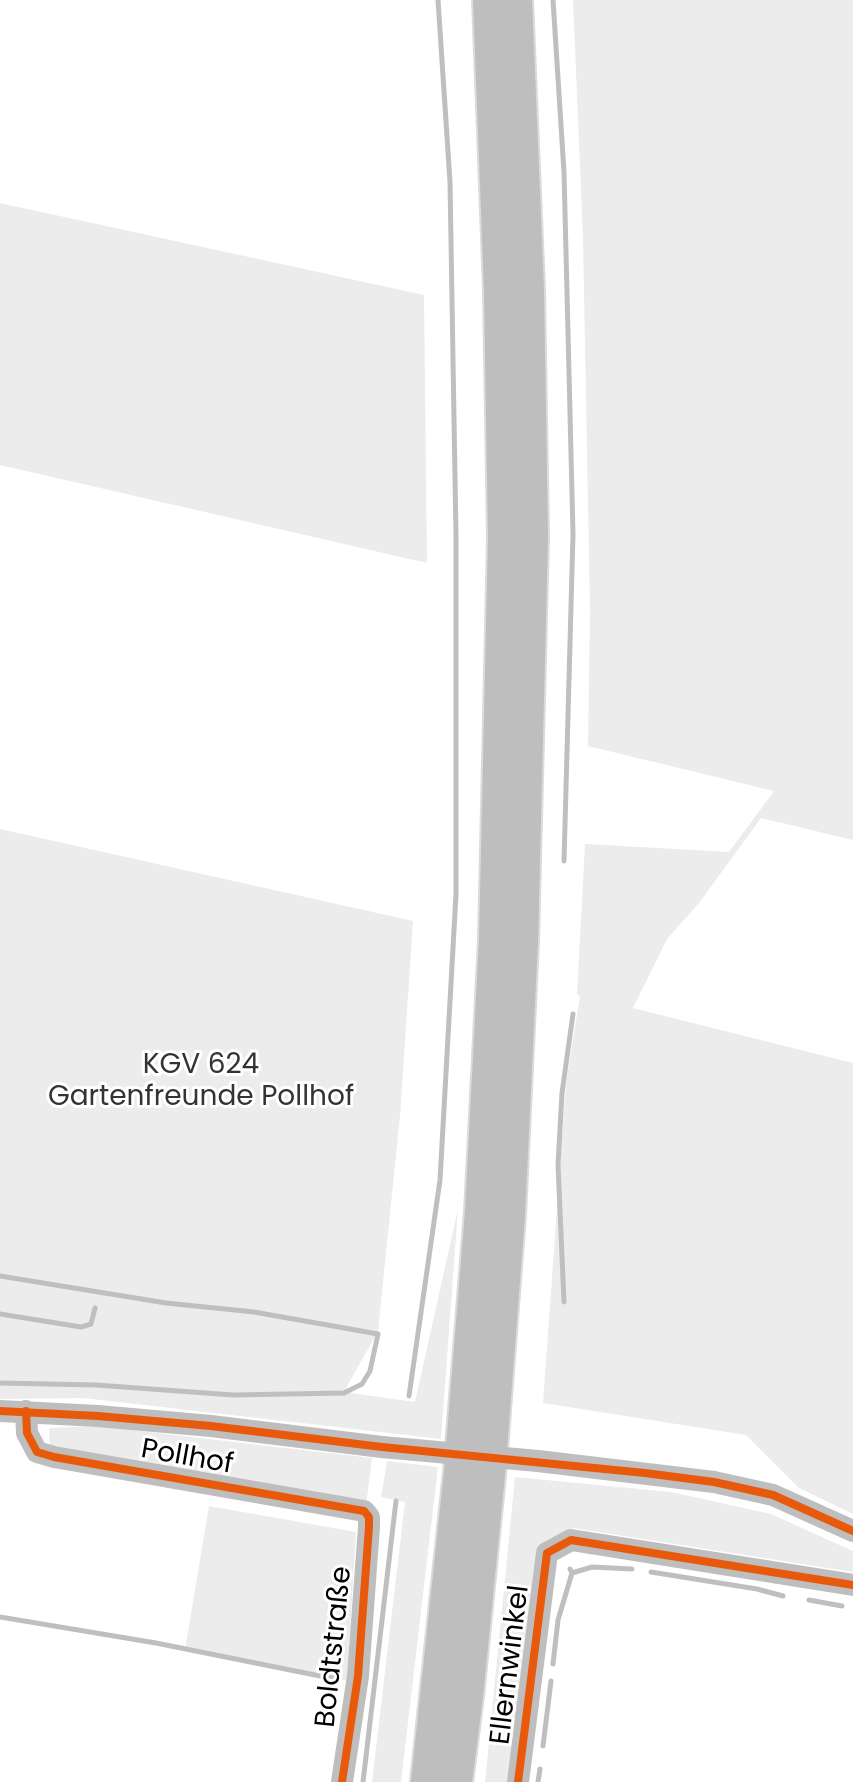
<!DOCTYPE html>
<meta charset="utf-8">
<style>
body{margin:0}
canvas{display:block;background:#fff}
</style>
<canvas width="853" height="1782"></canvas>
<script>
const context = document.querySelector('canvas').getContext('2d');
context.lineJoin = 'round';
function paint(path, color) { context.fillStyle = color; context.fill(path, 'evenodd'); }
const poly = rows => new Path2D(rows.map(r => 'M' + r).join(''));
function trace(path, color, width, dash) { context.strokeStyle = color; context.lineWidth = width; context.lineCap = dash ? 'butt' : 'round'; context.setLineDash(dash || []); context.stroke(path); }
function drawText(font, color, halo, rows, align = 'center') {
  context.font = font + ' Poppins,sans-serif'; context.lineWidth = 6; context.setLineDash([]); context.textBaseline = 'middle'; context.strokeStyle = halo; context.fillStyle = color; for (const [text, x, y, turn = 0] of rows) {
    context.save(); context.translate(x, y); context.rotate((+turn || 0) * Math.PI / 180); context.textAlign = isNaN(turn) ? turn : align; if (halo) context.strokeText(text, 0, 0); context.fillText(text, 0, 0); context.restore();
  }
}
const green = poly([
 [573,0,853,0,853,840,761,818,699,903,667,939,633,1008,853,1063,853,1514,799,1488,746,1435,543,1403,566,1084,580,996,577,994,585,844,729,852,774,791,588,746,590,610,583,239],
 [0,203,424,295,427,563,0,465],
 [0,829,413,921,400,1116,378,1331,344,1392,415,1402,458,1209,441,1439,83,1398,0,1399],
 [97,1426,372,1458,366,1506,50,1449,49,1428],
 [387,1461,438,1467,401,1782,372,1782,405,1502,381,1497],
 [515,1477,671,1492,771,1514,853,1551,853,1572,573,1528,539,1547,507,1782,485,1782],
 [209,1506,356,1532,347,1681,185,1650]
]);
const stream = poly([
 [553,0,564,172,573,534,564,861],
 [0,1276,166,1303,254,1312,378,1334,370,1371,362,1384,344,1393,233,1395,96,1385,0,1383],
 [564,1302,558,1165,562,1093,573,1014],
 [0,1314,81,1327,91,1324,95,1308],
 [409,1396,440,1180,456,894,456,536,450,182,438,0],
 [651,1572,757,1589,783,1596],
 [572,1573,592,1567,632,1569],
 [809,1600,842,1606],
 [0,1617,156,1643,325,1677,335,1677],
 [553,1664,558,1620,572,1573,570,1569],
 [543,1746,551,1681],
 [363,1782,396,1501],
 [538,1782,540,1769]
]);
const minor = poly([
 [0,1411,98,1416,211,1426,382,1447],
 [26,1411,27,1433,37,1452,54,1457,364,1511,369,1517,369,1527,358,1676,342,1782],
 [538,1461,714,1482,773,1495,853,1531],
 [518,1782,547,1553,571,1540,853,1585]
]);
const highway = poly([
 [427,1782,460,1472,481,1212,495,940,504,538,500,290,489,0],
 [456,1782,467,1696,489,1475,509,1215,522,941,532,537,528,290,516,0]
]);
const minorBridge = poly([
 [382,1447,538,1461]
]);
const cycleway = poly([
 [0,1411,98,1416,211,1426,382,1447,645,1473,714,1482,773,1495,853,1531],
 [26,1411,27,1433,37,1452,54,1457,364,1511,369,1517,369,1527,358,1676,342,1782],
 [518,1782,547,1553,571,1540,853,1585]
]);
const parkNames = [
 ["KGV 624",201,1066],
 ["Gartenfreunde Pollhof",201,1098]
];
const streetNames = [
 ["Pollhof",187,1458,10],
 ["Boldtstraße",335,1647,-84],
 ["Ellernwinkel",511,1665,-83]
];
paint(green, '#ececec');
trace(stream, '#bfbfbf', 5);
trace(highway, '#dbdbdb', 36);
trace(minor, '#bebebe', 22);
trace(highway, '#bebebe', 32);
trace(minorBridge, '#bebebe', 22);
trace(cycleway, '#e8590c', 8);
drawText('28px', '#333', '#fff', parkNames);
drawText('28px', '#000', '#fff', streetNames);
</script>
